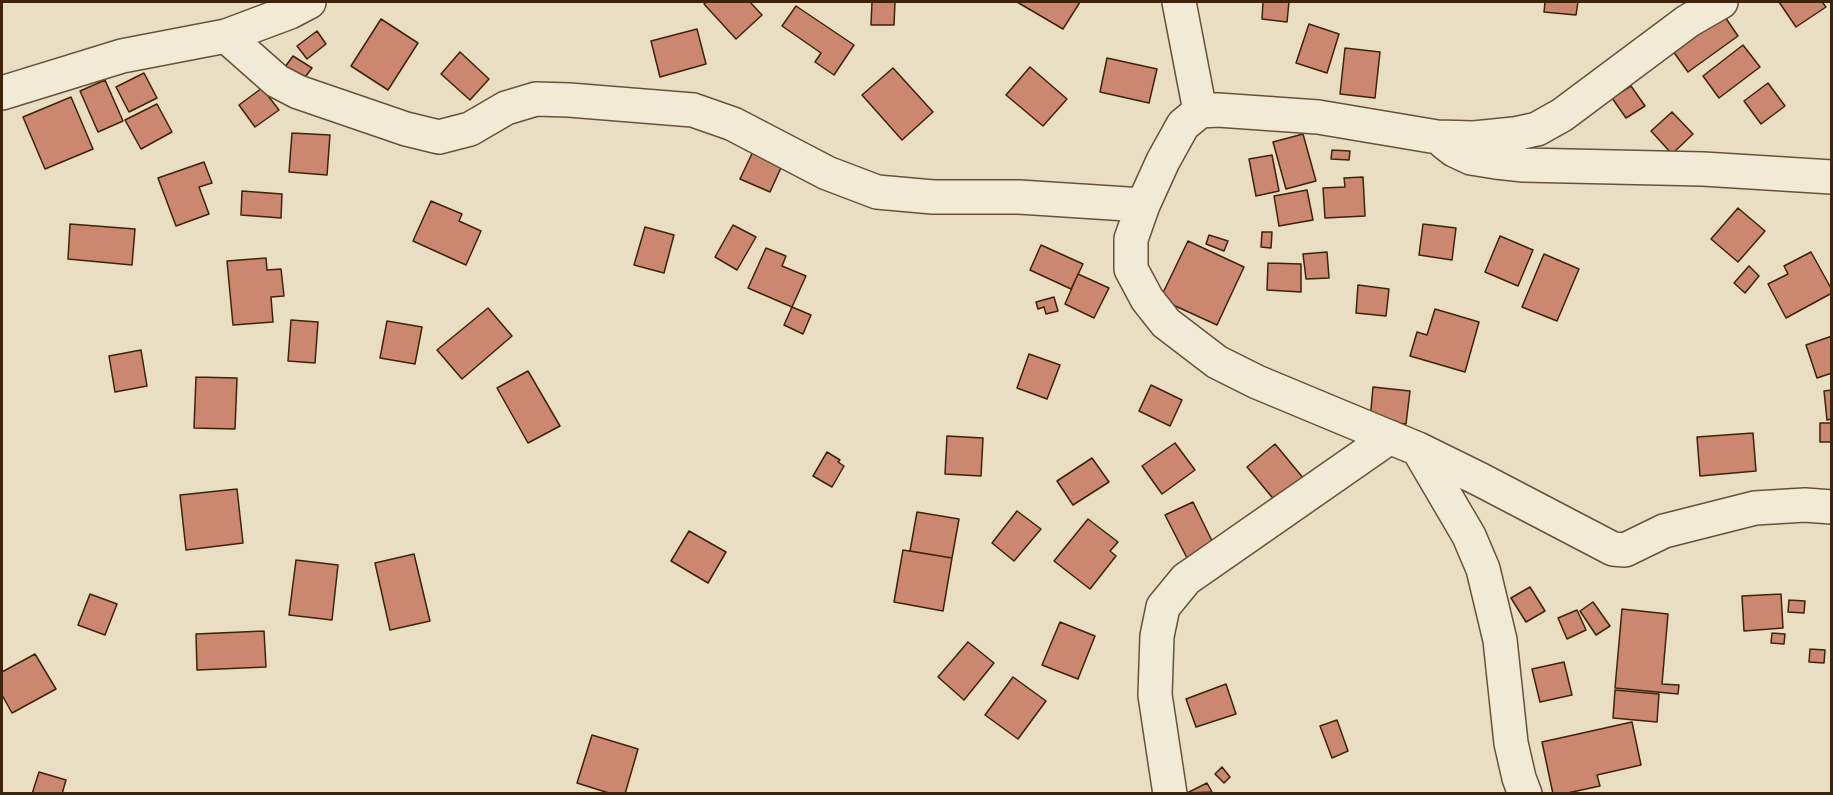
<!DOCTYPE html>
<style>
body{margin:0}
#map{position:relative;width:1833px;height:795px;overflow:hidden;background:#e9dec2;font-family:"Sorts Mill Goudy",serif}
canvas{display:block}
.frame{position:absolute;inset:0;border:3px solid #3c2309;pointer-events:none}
</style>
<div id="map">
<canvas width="1833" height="795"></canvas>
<div class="frame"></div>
</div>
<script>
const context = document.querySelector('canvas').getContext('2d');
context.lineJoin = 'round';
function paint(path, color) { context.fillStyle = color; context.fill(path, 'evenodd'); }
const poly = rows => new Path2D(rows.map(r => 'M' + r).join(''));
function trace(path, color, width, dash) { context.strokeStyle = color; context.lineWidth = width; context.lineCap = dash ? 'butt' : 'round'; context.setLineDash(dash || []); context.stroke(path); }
const building = poly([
 [707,2,750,2,762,15,736,39,704,4,707,2],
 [872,2,895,2,894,25,871,25,872,2],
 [1017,2,1080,2,1063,29,1017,2],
 [1263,2,1289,2,1287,22,1262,19,1263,2],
 [1545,2,1578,2,1576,15,1544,12,1545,2],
 [1779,2,1822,2,1826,7,1796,27,1779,2],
 [796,6,854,45,834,75,815,62,821,53,782,26,796,6],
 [1721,11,1738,36,1688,72,1670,47,1721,11],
 [381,19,418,43,388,90,351,66,381,19],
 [1309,24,1339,34,1327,73,1296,63,1309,24],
 [697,29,706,64,660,77,651,41,697,29],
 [317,31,326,44,307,59,297,46,317,31],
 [1743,45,1760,67,1719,98,1703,76,1743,45],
 [1345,48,1380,52,1375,98,1340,94,1345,48],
 [460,52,489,79,470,100,441,74,460,52],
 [293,56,312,68,300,84,282,71,293,56],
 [1107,58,1157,69,1149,103,1100,92,1107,58],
 [1030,67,1067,99,1043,126,1006,95,1030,67],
 [893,68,933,112,902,140,862,95,893,68],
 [144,73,157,98,129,112,116,87,144,73],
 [105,80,123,121,98,132,80,91,105,80],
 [1768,83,1785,106,1761,124,1744,101,1768,83],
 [1631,86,1645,106,1626,118,1612,98,1631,86],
 [262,88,279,110,255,127,239,105,262,88],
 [71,97,93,149,45,169,23,117,71,97],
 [157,104,172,132,141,149,125,120,157,104],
 [1672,112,1693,134,1672,154,1651,131,1672,112],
 [292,133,330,135,327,175,289,172,292,133],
 [1303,134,1316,181,1286,189,1273,142,1303,134],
 [756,145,785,159,770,192,740,179,756,145],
 [1332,150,1350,151,1349,160,1331,159,1332,150],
 [1272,155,1279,191,1256,196,1249,159,1272,155],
 [204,162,212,183,199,187,209,214,176,226,158,178,204,162],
 [1363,177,1365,216,1325,218,1323,188,1345,187,1344,178,1363,177],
 [1307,190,1313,220,1279,226,1274,196,1307,190],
 [242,191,282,194,281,218,241,215,242,191],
 [431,201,462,214,459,221,481,231,466,265,413,241,431,201],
 [1738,208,1765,231,1738,262,1711,239,1738,208],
 [70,224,135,229,132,265,68,259,70,224],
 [1423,224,1456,228,1452,260,1419,255,1423,224],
 [733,225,756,237,737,270,715,257,733,225],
 [645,227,674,235,664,273,634,265,645,227],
 [1262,232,1272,232,1271,248,1261,247,1262,232],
 [1209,235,1228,241,1224,251,1206,244,1209,235],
 [1500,236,1533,250,1518,286,1485,272,1500,236],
 [1188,241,1244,267,1217,325,1160,299,1188,241],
 [1041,245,1083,264,1071,289,1030,270,1041,245],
 [766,248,786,256,782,266,806,276,792,307,748,288,766,248],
 [1327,252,1329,278,1306,279,1303,254,1327,252],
 [1811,252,1832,290,1832,293,1786,318,1768,284,1788,274,1784,266,1811,252],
 [1544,254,1579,269,1557,321,1522,307,1544,254],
 [266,258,267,270,281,269,284,296,271,297,273,322,233,325,227,261,266,258],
 [1268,263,1301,264,1301,292,1267,290,1268,263],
 [1749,266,1759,276,1745,293,1734,283,1749,266],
 [1078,274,1109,288,1094,318,1065,304,1078,274],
 [1358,285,1389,289,1386,316,1356,313,1358,285],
 [1054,297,1058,311,1046,314,1044,307,1038,309,1036,302,1054,297],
 [792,307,811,315,803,334,784,325,792,307],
 [488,308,512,336,462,379,437,350,488,308],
 [1435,309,1479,322,1465,372,1410,356,1417,332,1427,335,1435,309],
 [291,320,318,322,315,363,288,361,291,320],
 [387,321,422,327,415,364,380,358,387,321],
 [1832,336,1832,373,1817,378,1806,345,1832,336],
 [141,350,147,386,115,392,109,356,141,350],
 [1029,354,1060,365,1047,399,1017,388,1029,354],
 [528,371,560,426,528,443,497,388,528,371],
 [196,377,237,378,235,429,194,428,196,377],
 [1151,385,1182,400,1170,426,1139,411,1151,385],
 [1373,387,1410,391,1406,424,1370,420,1373,387],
 [1832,390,1832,419,1827,420,1824,391,1832,390],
 [1820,423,1832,423,1832,442,1820,442,1820,423],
 [1753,433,1756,471,1700,476,1697,437,1753,433],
 [947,436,983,438,981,476,945,474,947,436],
 [1175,443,1195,470,1162,494,1142,466,1175,443],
 [1275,444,1304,479,1276,502,1247,467,1275,444],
 [827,452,840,460,838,462,844,466,832,487,813,476,827,452],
 [1092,458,1109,482,1073,505,1057,481,1092,458],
 [237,489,243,543,186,550,180,495,237,489],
 [1193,502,1215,547,1188,560,1165,515,1193,502],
 [1017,511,1041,529,1014,561,992,543,1017,511],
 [917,512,959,519,952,558,910,551,917,512],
 [1088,519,1118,542,1110,551,1116,556,1090,589,1054,561,1088,519],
 [689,531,726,552,708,583,671,561,689,531],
 [903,550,952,558,943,611,894,602,903,550],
 [414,554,430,621,390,630,375,563,414,554],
 [296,560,338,565,332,620,289,615,296,560],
 [1530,587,1545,611,1526,622,1511,598,1530,587],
 [90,594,117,604,105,635,78,625,90,594],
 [1781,594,1783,628,1744,631,1742,596,1781,594],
 [1789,600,1805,601,1804,613,1788,612,1789,600],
 [1593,602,1610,626,1596,635,1580,611,1593,602],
 [1622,609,1668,614,1662,684,1679,685,1678,694,1615,688,1622,609],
 [1577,610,1586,630,1567,639,1558,618,1577,610],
 [1060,622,1095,636,1078,679,1042,665,1060,622],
 [264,631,266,667,197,670,196,634,264,631],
 [1772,633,1785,634,1784,644,1771,643,1772,633],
 [968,642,994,663,964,700,938,677,968,642],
 [1810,649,1825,650,1824,663,1809,662,1810,649],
 [35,654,56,689,12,713,2,695,2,672,35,654],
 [1564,662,1572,695,1540,702,1532,669,1564,662],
 [1013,677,1046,701,1018,739,985,715,1013,677],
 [1226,684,1236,714,1196,727,1186,699,1226,684],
 [1615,690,1659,694,1657,722,1613,718,1615,690],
 [1337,720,1348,751,1332,758,1320,726,1337,720],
 [1632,722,1641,765,1597,775,1600,786,1563,794,1553,794,1542,742,1632,722],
 [592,735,638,749,625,794,612,794,577,783,592,735],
 [1222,767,1230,777,1224,783,1215,774,1222,767],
 [39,772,66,780,62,794,32,794,39,772],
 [1207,783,1212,792,1187,793,1207,783]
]);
const street = poly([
 [1179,2,1200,111],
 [226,36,277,81,298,92,406,129,439,137,470,129,506,108,536,99,569,100,693,110,733,124,827,173,877,192,933,197,1019,197,1143,205],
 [2,93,122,56,226,36,290,12,309,2],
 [1445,143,1454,150,1471,158,1496,162,1524,165,1703,169,1832,177],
 [1418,449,1481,480,1613,549,1625,550,1664,531,1755,508,1805,505,1832,507],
 [1170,794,1155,695,1157,636,1163,607,1186,579,1390,437],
 [1525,794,1519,778,1511,743,1500,640,1483,569,1469,536,1418,449,1257,382,1217,362,1166,323,1147,299,1131,269,1131,239,1143,205,1163,161,1183,125,1200,111,1218,110,1318,117,1437,137,1474,138,1514,134,1537,129,1562,115,1688,21,1721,2]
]);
paint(building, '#cc8771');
trace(building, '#3c2309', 1.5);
trace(street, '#675237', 36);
trace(street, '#f1ead7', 33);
</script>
